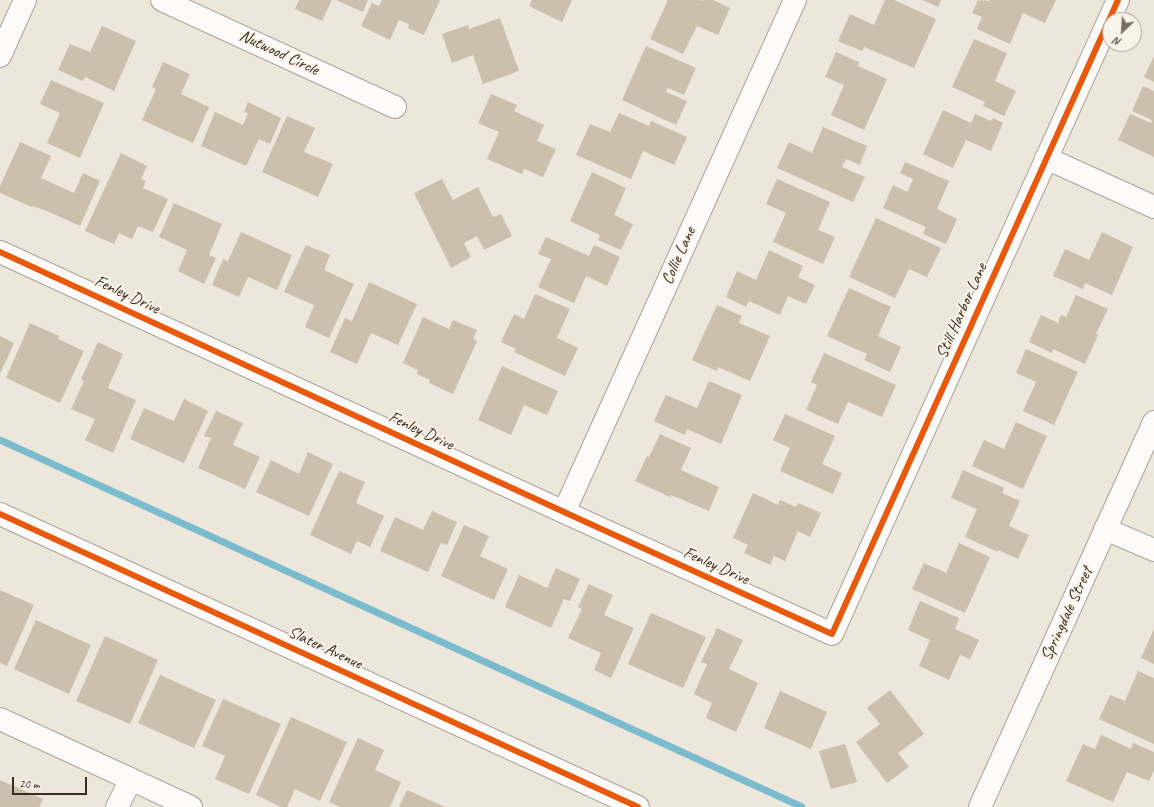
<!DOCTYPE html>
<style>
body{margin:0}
#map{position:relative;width:1154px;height:807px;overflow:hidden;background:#ede6da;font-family:Caveat,sans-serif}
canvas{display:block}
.north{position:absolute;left:1102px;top:12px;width:40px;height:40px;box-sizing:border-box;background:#f7f3e8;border:1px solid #aca397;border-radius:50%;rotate:205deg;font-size:11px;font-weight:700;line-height:16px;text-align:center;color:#3b2a1e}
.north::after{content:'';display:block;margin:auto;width:14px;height:18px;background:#796c60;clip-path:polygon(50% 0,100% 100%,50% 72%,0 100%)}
.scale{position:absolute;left:12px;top:777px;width:75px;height:18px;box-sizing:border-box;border:2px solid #3b2a1e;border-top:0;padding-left:5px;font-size:12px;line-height:14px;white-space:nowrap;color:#3b2a1e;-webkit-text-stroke:3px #f7f3e8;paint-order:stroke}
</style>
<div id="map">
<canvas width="1154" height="807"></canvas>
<div class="north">N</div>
<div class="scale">20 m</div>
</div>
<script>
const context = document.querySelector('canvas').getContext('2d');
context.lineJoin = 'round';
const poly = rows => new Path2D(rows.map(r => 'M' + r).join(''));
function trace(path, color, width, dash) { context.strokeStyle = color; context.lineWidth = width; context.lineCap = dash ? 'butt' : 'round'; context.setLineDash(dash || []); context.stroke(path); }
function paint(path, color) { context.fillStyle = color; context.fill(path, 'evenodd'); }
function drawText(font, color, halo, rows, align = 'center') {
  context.font = font + ' Caveat,sans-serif'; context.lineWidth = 4; context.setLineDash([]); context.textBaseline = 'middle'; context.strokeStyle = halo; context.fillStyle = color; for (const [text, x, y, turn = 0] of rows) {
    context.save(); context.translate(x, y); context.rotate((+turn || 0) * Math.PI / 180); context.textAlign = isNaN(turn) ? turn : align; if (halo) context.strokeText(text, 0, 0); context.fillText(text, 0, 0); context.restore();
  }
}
const stream = poly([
 [0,440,802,807]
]);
const building = poly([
 [299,0,332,0,322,21,295,9],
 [336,0,368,0,363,12],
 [382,0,440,0,424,35,408,28,409,24,399,20,390,40,361,26,372,3,379,6],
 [532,0,572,0,562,22,529,6],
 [668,0,700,0,702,1,703,0,713,0,730,8,718,35,697,26,683,54,650,39],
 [885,0,894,0,936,19,914,68,864,47,862,51,838,41,850,14,874,25],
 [922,0,941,0,938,7],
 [978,0,989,1,990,0,1056,0,1045,23,1023,13,1010,44,977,29,982,17,972,13],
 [500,18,519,71,483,84,473,55,452,63,442,34,468,25,469,29],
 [102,26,136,41,114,91,85,77,83,81,58,70,70,44,90,52],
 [974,39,1007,53,995,81,1016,91,1004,116,983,106,985,102,952,87],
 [646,46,696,68,684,95,668,88,666,92,687,101,676,125,622,100],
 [836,52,859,62,858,66,887,79,864,130,831,115,844,85,825,77],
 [1154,56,1154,82,1144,77],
 [163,62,190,74,181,94,209,107,193,143,142,120,156,89,152,87],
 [51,80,104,103,80,158,47,143,60,113,40,104],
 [1143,86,1154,91,1154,157,1118,140,1130,114,1151,123,1152,120,1132,111],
 [491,94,517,105,514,111,544,125,537,141,556,149,543,177,524,169,522,174,487,159,499,132,478,123],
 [248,102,281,118,270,144,259,139,246,166,201,146,215,112,243,125,248,113,244,112],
 [943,110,971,123,975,114,991,121,993,118,1003,123,991,151,966,140,953,168,923,154],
 [619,113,649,126,651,121,687,137,674,165,643,151,631,179,576,155,590,124,610,132],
 [287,116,315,128,304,152,333,164,318,197,262,172],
 [823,127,867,146,860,165,846,159,842,167,865,177,853,202,777,168,789,142,812,153],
 [20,142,51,156,41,178,74,193,83,173,100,181,80,226,47,211,33,206,32,207,0,193,0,186],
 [121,153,147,166,141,179,146,181,143,188,168,199,153,232,138,226,132,239,119,233,114,244,85,231],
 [905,162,949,181,937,209,957,219,946,244,923,234,926,227,883,208,893,185,907,192,913,179,900,173],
 [592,172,626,188,614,215,633,224,621,250,598,240,600,235,570,221],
 [442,179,453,200,478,187,493,217,501,214,512,236,484,250,477,236,464,243,471,257,451,268,414,193],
 [777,179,830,202,818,230,835,237,823,264,773,242,786,213,766,204],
 [174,203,222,224,209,255,216,258,204,284,178,271,187,250,159,237],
 [876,218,941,248,927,277,909,269,895,298,849,277],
 [241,232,292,255,277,290,248,277,239,297,212,285,223,259,228,261],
 [1102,232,1133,247,1112,295,1085,283,1083,289,1053,276,1065,249,1089,260],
 [546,237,589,256,594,245,620,257,607,286,586,276,574,303,538,287,551,259,538,254],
 [306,245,330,255,324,270,354,284,329,338,305,327,314,305,284,292],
 [769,250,803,266,798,277,815,285,806,304,788,296,780,315,749,301,746,307,726,297,737,271,756,280],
 [369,282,417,304,398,345,371,333,357,364,330,352,345,318,352,321],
 [849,288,891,307,878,336,901,347,890,372,864,360,867,354,827,336],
 [535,294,570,309,557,338,578,348,565,376,514,352,516,349,501,342,514,314,524,319],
 [1076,295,1108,309,1096,334,1098,335,1085,364,1053,349,1052,353,1029,342,1041,315,1058,323,1061,315,1066,317],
 [717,305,742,316,739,323,770,336,750,381,718,367,717,371,692,360],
 [423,317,449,329,453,320,477,330,473,339,477,341,453,394,429,383,430,380,417,374,418,370,403,363],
 [30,323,59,336,58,339,84,351,60,403,6,378],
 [0,336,14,343,0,374],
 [98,342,123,354,108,388,136,400,113,453,85,440,95,419,71,409,84,381,81,379],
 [1026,349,1078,372,1054,425,1023,411,1036,382,1016,373],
 [824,353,896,385,882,417,848,402,838,424,806,410,817,385,811,382],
 [502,366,558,391,547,415,524,405,511,435,478,420],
 [709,381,742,395,721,444,687,429,685,435,654,421,666,395,697,408],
 [184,399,208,411,184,463,130,439,144,408,174,421],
 [216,411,243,423,233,445,260,457,245,489,198,468,211,438,204,436],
 [785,414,835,436,822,464,842,473,833,494,780,471,790,448,773,440],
 [1016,422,1047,436,1023,489,972,466,984,440,1004,449],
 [660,434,691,448,681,470,719,487,709,511,671,495,670,497,635,481,647,456,649,457],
 [308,452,333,464,309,516,256,492,271,460,299,474],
 [963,470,1004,488,1002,493,1020,501,1009,526,1029,535,1018,559,998,550,998,552,965,537,977,509,951,498],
 [339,471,365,482,356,503,384,516,370,547,357,541,351,554,310,535],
 [753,493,778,505,780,500,796,507,798,503,821,513,810,537,798,531,785,561,774,556,770,565,744,553,748,545,733,538],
 [432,511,457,522,447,545,441,543,428,572,380,551,395,517,423,530],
 [464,525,489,536,480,556,508,569,494,600,441,576],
 [959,543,990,557,965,613,912,589,924,563,946,573],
 [556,568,580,579,570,601,564,599,551,628,505,607,519,575,547,588],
 [589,584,613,595,604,615,634,628,611,678,594,670,601,653,568,638,582,609,578,607],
 [0,590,34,605,7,666,0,663],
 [920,601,959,618,955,629,979,640,970,659,960,655,949,680,919,666,930,640,908,630],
 [651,613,706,637,683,688,628,664],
 [36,620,91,645,69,694,14,669],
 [717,628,743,640,729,669,758,683,736,732,706,718,712,703,694,694,707,664,701,662],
 [1154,629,1154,664,1141,658],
 [105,636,158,660,130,724,76,701],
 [1138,671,1154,678,1154,744,1099,719,1110,695,1125,701],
 [160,675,216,700,194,748,138,723],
 [890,690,924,734,898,753,909,767,887,783,856,742,880,724,867,708],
 [780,691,827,712,811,749,764,728],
 [223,699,281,724,249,794,215,779,225,756,202,746],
 [291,717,347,742,320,801,295,789,287,807,281,807,256,795],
 [1101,735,1131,749,1133,743,1154,752,1154,770,1149,781,1127,772,1113,802,1066,781,1083,744,1095,749],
 [358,738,384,750,375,770,401,782,390,807,340,807,329,802],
 [845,744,857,782,831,789,819,751],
 [0,780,43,799,39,807,0,807],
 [407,790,445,807,399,807]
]);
const street = poly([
 [162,0,395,107],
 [0,56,25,0],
 [1046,158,1154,207],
 [0,252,564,512,832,634,1118,0],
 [564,512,795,0],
 [1105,529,1154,550],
 [0,719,191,807],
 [117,807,131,779]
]);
const secondary = poly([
 [0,514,638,807],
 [980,807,1154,422]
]);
const cycleway = poly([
 [0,252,564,512,832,634,1118,0],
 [0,514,638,807]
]);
const streetNames = [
 ["Nutwood Circle",279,53,25],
 ["Collie Lane",679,256,-66],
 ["Fenley Drive",127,295,25],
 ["Still Harbor Lane",962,311,-66],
 ["Fenley Drive",421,431,25],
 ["Fenley Drive",716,566,24],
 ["Springdale Street",1067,614,-65],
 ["Slater Avenue",325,648,25]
];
trace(stream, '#7abbcd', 7);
paint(building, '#cbbfae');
trace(street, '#a9a39b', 24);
trace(secondary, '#a9a39b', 24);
trace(street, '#fcfbf9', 22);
trace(secondary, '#fcfbf9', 22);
trace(cycleway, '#e8590c', 6);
drawText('17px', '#3b2a1e', '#f7f3e8', streetNames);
</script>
